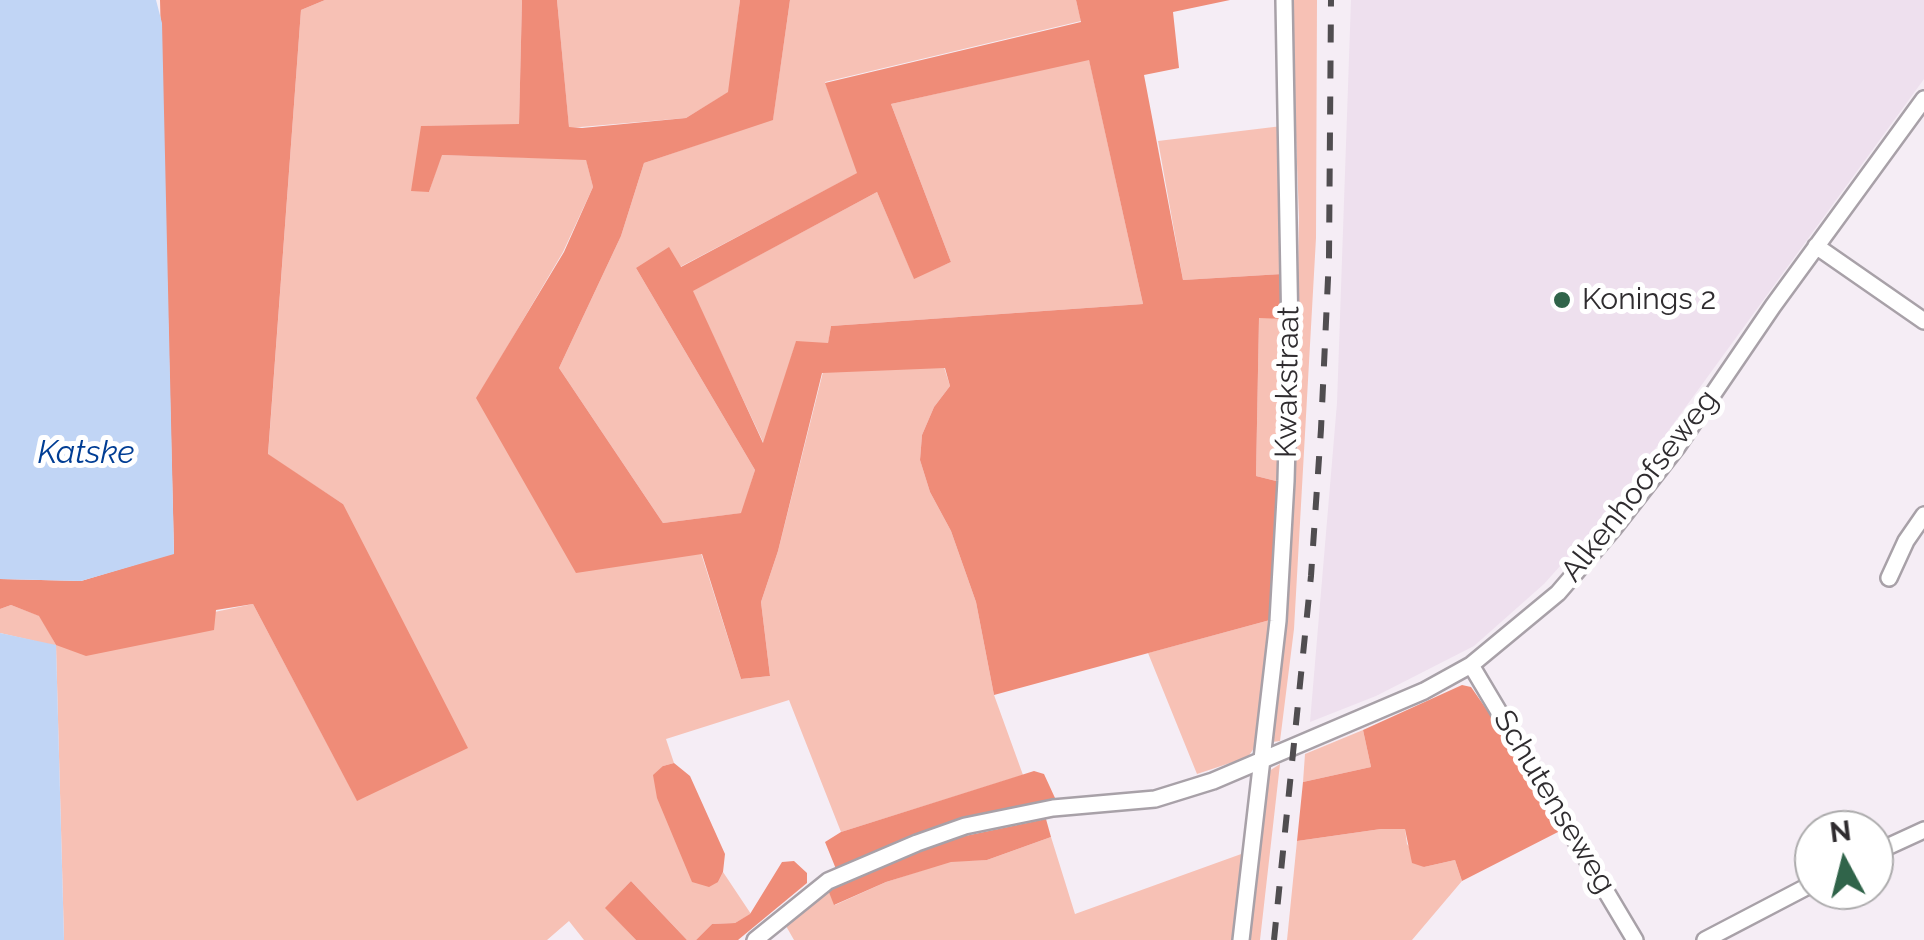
<!DOCTYPE html>
<style>
body{margin:0}
#map{position:relative;width:1924px;height:940px;overflow:hidden;background:#f5edf5;font-family:Raleway,sans-serif}
canvas{display:block}
.north{position:absolute;left:1794px;top:810px;width:100px;height:100px;box-sizing:border-box;background:#fff;border:2px solid #acabac;border-radius:50%;rotate:353deg;font-size:28px;font-weight:700;line-height:40px;text-align:center;color:#2f2c2f}
.north::after{content:'';display:block;margin:auto;width:35px;height:45px;background:#30644a;clip-path:polygon(50% 0,100% 100%,50% 72%,0 100%)}
</style>
<div id="map">
<canvas width="1924" height="940"></canvas>
<div class="north">N</div>
</div>
<script>
const context = document.querySelector('canvas').getContext('2d');
context.lineJoin = 'round';
function paint(path, color) { context.fillStyle = color; context.fill(path, 'evenodd'); }
const poly = rows => new Path2D(rows.map(r => 'M' + r).join(''));
function trace(path, color, width, dash) { context.strokeStyle = color; context.lineWidth = width; context.lineCap = dash ? 'butt' : 'round'; context.setLineDash(dash || []); context.stroke(path); }
function drawText(font, color, halo, rows, align = 'center') {
  context.font = font + ' Raleway,sans-serif'; context.lineWidth = 10; context.setLineDash([]); context.textBaseline = 'middle'; context.strokeStyle = halo; context.fillStyle = color; for (const [text, x, y, turn = 0] of rows) {
    context.save(); context.translate(x, y); context.rotate((+turn || 0) * Math.PI / 180); context.textAlign = isNaN(turn) ? turn : align; if (halo) context.strokeText(text, 0, 0); context.fillText(text, 0, 0); context.restore();
  }
}
const built = poly([
 [1351,0,1924,0,1924,79,1613,507,1544,584,1474,646,1376,696,1310,722,1337,403]
]);
const green = poly([
 [325,0,522,0,519,125,421,126,429,192,441,155,586,159,593,187,563,252,477,398,701,553,741,679,770,676,761,602,778,551,823,372,944,367,950,386,934,407,922,435,920,460,930,492,951,531,976,602,994,695,1023,775,841,832,789,700,666,739,674,763,663,766,718,882,723,872,751,914,735,923,712,924,696,940,687,940,631,881,606,908,636,940,584,940,569,921,547,940,64,940,56,646,0,633,0,609,11,605,40,616,56,645,253,604,357,800,343,504,268,455,301,10],
 [557,0,740,0,729,92,686,118,569,128],
 [790,0,1076,0,1081,21,825,82,858,173,680,267,636,268,755,470,742,513,663,523,559,368,621,236,644,163,773,119],
 [1291,0,1317,0,1316,238,1294,629,1280,741,1272,742,1297,338,1299,217],
 [1089,59,1143,304,831,326,828,344,796,342,764,444,692,291,877,192,914,278,951,262,891,104],
 [1282,126,1282,274,1183,280,1158,141],
 [1259,317,1284,319,1280,482,1256,476],
 [1270,620,1254,748,1248,757,1197,774,1148,653],
 [1363,730,1371,767,1303,782,1305,754],
 [1280,764,1260,940,1248,940,1266,773],
 [1381,829,1405,829,1407,844,1424,867,1455,860,1462,881,1412,940,1287,940,1297,841],
 [1051,837,1075,914,1244,853,1234,940,794,940,786,926,828,890,835,905,886,882,951,861,987,860]
]);
const forest = poly([
 [160,0,325,0,301,10,268,454,343,504,468,748,357,801,253,604,216,610,214,630,86,656,56,645,39,616,11,605,0,609,0,579,81,581,174,553],
 [522,0,557,0,569,127,582,128,686,118,728,92,740,0,790,0,773,120,644,163,621,236,559,368,663,523,741,513,755,470,636,268,669,247,681,267,857,173,825,83,1081,22,1076,0,1230,0,1173,12,1179,68,1144,75,1183,280,1282,274,1284,319,1259,318,1256,476,1280,482,1270,620,994,695,976,602,951,531,930,492,920,460,922,435,934,407,950,386,945,368,822,373,778,551,761,602,770,676,741,679,702,554,576,573,476,398,564,252,593,187,586,160,442,155,429,192,411,191,421,126,519,124],
 [1089,60,1143,304,831,326,828,343,796,341,763,443,693,291,877,192,914,279,951,262,891,104],
 [1462,685,1471,687,1501,730,1558,832,1462,881,1455,860,1424,867,1412,863,1405,829,1381,829,1297,841,1303,782,1371,767,1363,730],
 [674,763,690,776,725,854,723,872,718,882,709,887,692,882,657,798,653,775,663,766],
 [1034,771,1044,774,1055,798,961,822,836,869,825,842,841,832],
 [1046,819,1051,837,987,860,951,862,886,882,834,905,828,890,899,858,965,836],
 [794,861,807,873,807,883,738,940,696,940,712,924,735,923,750,914,782,862],
 [631,881,687,940,636,940,605,908]
]);
const water = poly([
 [0,0,156,0,162,23,174,554,81,581,0,579],
 [0,633,56,645,64,940,0,940]
]);
const street = poly([
 [1816,246,1924,321],
 [1889,578,1906,541,1924,515],
 [1471,665,1635,940],
 [1874,853,1924,830],
 [755,940,828,881,917,843,965,826,1053,808,1155,799,1213,781,1424,691,1471,665,1558,593,1613,529,1677,447,1773,306,1924,99],
 [1241,940,1278,621,1286,481,1290,334,1284,0],
 [1705,940,1814,883]
]);
const rail = poly([
 [1274,940,1311,576,1321,429,1329,257,1331,0]
]);
const markers = [
 [1562,300,10,"#30644a"]
];
const poiNames = [
 ["Konings 2",1582,300]
];
const streetNames = [
 ["Kwakstraat",1288,382,-89],
 ["Alkenhoofseweg",1640,486,-52],
 ["Schutenseweg",1554,802,59]
];
const waterNames = [
 ["Katske",86,453]
];
paint(built, '#eee0ee');
paint(green, '#f7c1b5');
paint(forest, '#ef8c78');
paint(water, '#c1d5f5');
trace(street, '#a8a1a8', 20);
trace(street, '#fff', 15);
trace(rail, '#504d50', 6, [18, 18]);
for (const [x, y, r, color] of markers) { const dot = new Path2D(); dot.arc(x, y, r, 0, 2 * Math.PI); context.fillStyle = color; context.fill(dot); trace(dot, '#fff', 4); }
drawText('30px', '#2f2c2f', '#fff', poiNames, 'left');
drawText('30px', '#2f2c2f', '#fff', streetNames);
drawText('italic 32px', '#003d94', '#fff', waterNames);
</script>
